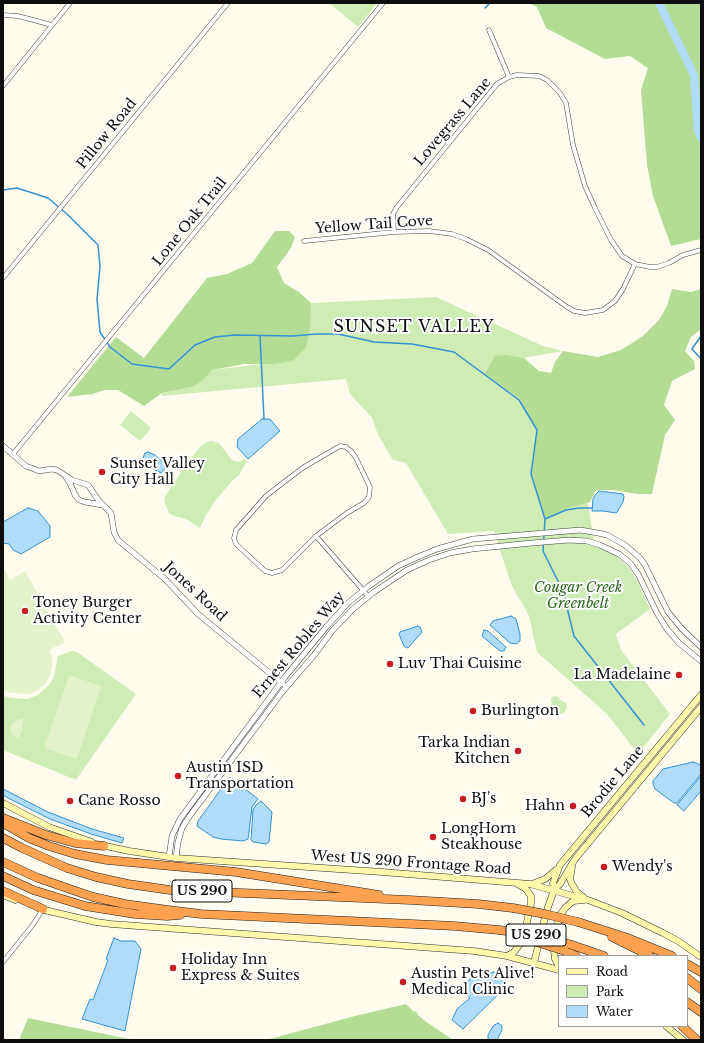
<!DOCTYPE html>
<style>
body{margin:0}
#map{position:relative;width:704px;height:1043px;overflow:hidden;background:#fffcee;font-family:"Libre Baskerville",serif}
canvas{display:block}
.frame{position:absolute;inset:0;border:4px solid #0d0d0d;pointer-events:none}
.legend{position:absolute;left:558px;top:955px;width:130px;height:72px;box-sizing:border-box;background:#fff;border:1px solid #9e9e9e;margin:0;padding:5px 7px;list-style:none;font-size:12px;color:#0d0d0d}
.legend li{display:flex;align-items:center;gap:8px;height:20px}
.legend b{width:20px;border:1px solid #9e9e9e}
</style>
<div id="map">
<canvas width="704" height="1043"></canvas>
<div class="frame"></div>
<ul class="legend">
<li><b style="height:5px;background:#fff7a9"></b>Road</li>
<li><b style="height:11px;background:#d0ecb5"></b>Park</li>
<li><b style="height:11px;background:#b0dcf9"></b>Water</li>
</ul>
</div>
<script>
const context = document.querySelector('canvas').getContext('2d');
context.lineJoin = 'round';
function paint(path, color) { context.fillStyle = color; context.fill(path, 'evenodd'); }
const poly = rows => new Path2D(rows.map(r => 'M' + r).join(''));
function trace(path, color, width, dash) { context.strokeStyle = color; context.lineWidth = width; context.lineCap = dash ? 'butt' : 'round'; context.setLineDash(dash || []); context.stroke(path); }
function drawText(font, color, halo, rows, align = 'center') {
  context.font = font + ' "Libre Baskerville",serif'; context.lineWidth = 4; context.setLineDash([]); context.textBaseline = 'middle'; context.strokeStyle = halo; context.fillStyle = color; for (const [text, x, y, turn = 0] of rows) {
    context.save(); context.translate(x, y); context.rotate((+turn || 0) * Math.PI / 180); context.textAlign = isNaN(turn) ? turn : align; if (halo) context.strokeText(text, 0, 0); context.fillText(text, 0, 0); context.restore();
  }
}
const green = poly([
 [329,3,377,3,358,27],
 [436,297,543,346,563,351,524,358,508,355,587,498,595,546,614,554,627,566,637,580,650,609,616,634,621,650,670,714,638,754,607,714,537,652,529,616,511,584,494,531,448,534,406,463,393,460,378,435,372,418,350,394,346,379,162,396,162,393,192,387,212,370,262,364,310,314,311,303],
 [131,411,150,427,150,430,140,441,120,425],
 [211,441,219,443,232,460,238,462,245,459,247,461,239,475,232,481,215,501,205,517,200,528,186,519,174,516,169,513,165,504,164,498,189,460,201,446,207,442],
 [72,651,77,652,136,694,76,780,3,750,3,696,13,698,27,699,38,695,49,685,54,677,58,656],
 [554,696,559,697,559,699,566,703,567,707,565,712,560,715,552,713,551,698]
]);
const forest = poly([
 [529,3,701,3,701,239,671,246,653,196,647,165,641,90,648,68,630,56,605,59,546,28,537,7],
 [275,231,289,231,295,237,291,248,277,267,284,283,299,292,311,303,310,328,306,347,293,361,274,364,244,364,212,370,203,380,192,387,162,393,144,406,118,390,105,390,92,394,67,397,116,337,144,358,207,278,227,274,252,263],
 [672,289,691,292,701,289,701,329,691,337,685,351,694,361,695,369,672,381,664,405,675,420,665,435,652,494,637,494,613,490,596,490,590,502,565,509,545,519,531,474,537,430,520,399,485,374,495,356,508,355,524,358,539,371,551,373,555,362,563,351,598,357,621,350,643,336,659,320,667,306],
 [406,1004,414,1012,416,1011,418,1015,425,1021,453,1040,266,1040,355,1016],
 [28,1018,76,1028,134,1040,19,1040]
]);
const pitch = poly([
 [3,567,10,580,25,571,65,642,49,650,52,656,52,665,50,675,45,684,38,690,29,694,10,693,3,690],
 [69,675,101,686,77,759,44,748],
 [20,719,24,719,22,727,23,728,22,731,21,731,19,740,12,734,10,728,13,722]
]);
const water = poly([
 [262,419,270,419,280,431,248,459,237,447,238,439,262,419],
 [148,452,155,455,167,466,161,473,143,463,142,460,145,453,148,452],
 [599,491,623,494,624,497,623,502,617,512,616,513,603,511,592,511,593,499,595,495,599,491],
 [28,508,38,511,50,526,50,537,21,554,13,550,9,544,3,543,3,522,28,508],
 [511,616,516,619,520,634,520,641,516,644,510,643,490,625,493,621,511,616],
 [418,626,420,627,422,632,409,647,407,648,404,646,399,634,400,632,418,626],
 [484,630,488,631,506,647,504,651,500,651,482,636,484,630],
 [693,762,701,765,701,774,677,803,674,803,655,789,653,784,653,781,663,769,693,762],
 [701,776,701,791,684,811,677,805,701,776],
 [229,778,231,778,258,799,252,807,248,839,243,841,221,839,213,837,197,826,198,821,229,778],
 [3,789,48,812,92,829,124,838,122,843,91,834,50,819,8,798,3,795,3,789],
 [261,801,272,812,269,842,266,844,253,842,251,840,253,810,256,805,261,801],
 [114,938,121,941,135,941,141,949,125,1031,82,1019,90,999,93,1000,108,960,106,959,114,938],
 [494,972,507,986,463,1029,452,1020,457,1009,470,998,461,988,470,979,494,972],
 [498,1023,502,1026,502,1030,497,1040,488,1040,488,1035,493,1026,498,1023]
]);
const stream = poly([
 [485,8,490,3],
 [3,190,17,188,48,198,68,215,98,245,100,266,97,299,100,332,110,347,132,364,169,369,195,345,215,337,235,335,292,336,317,334,338,334,374,342,412,344,454,352,519,400,537,430,531,474,545,519,543,551,563,591,574,636,644,725],
 [260,336,264,419],
 [701,336,692,349,701,359],
 [545,519,566,510,579,508,592,508]
]);
const river = poly([
 [659,3,694,75,698,131,701,138]
]);
const minor = poly([
 [3,15,18,16,52,25],
 [489,30,509,77],
 [3,86,70,3],
 [394,232,393,214,397,207,497,84,509,77,517,75,539,76,547,80,560,93,566,103,573,145,585,186,595,208,611,240,622,256,635,264,650,267,657,267,669,263,683,255,701,250],
 [304,241,394,232,429,231,452,234,466,239,488,250,567,307,574,311,585,313,603,310,615,301,623,289,635,264],
 [3,278,228,3],
 [340,446,346,447,351,451,356,458,370,487,369,497,364,503,347,513,316,536,282,570,272,573,265,571,236,544,234,538,236,530,266,496,284,482,304,467,340,446],
 [13,454,383,3],
 [316,536,368,596],
 [3,962,32,926,43,909]
]);
const tertiary = poly([
 [3,446,26,466,34,469,39,471,52,469,57,470,72,480,88,485,99,501,111,513,114,532,118,540,165,579,198,614,283,684],
 [66,477,70,483,75,495,79,500,85,502,102,505],
 [169,857,172,836,180,819,285,677,327,626,348,603,369,586,398,566,420,556,437,549,473,539,580,530,598,533,607,535,625,545,640,558,645,565,668,612,682,629,701,647],
 [176,858,178,842,182,828,189,817,283,691,315,654,332,631,353,609,374,592,407,570,429,560,450,553,472,549,532,543,569,540,587,541,600,545,619,554,630,563,638,574,657,613,667,629,679,643,701,661]
]);
const secondary = poly([
 [3,803,49,827,92,842],
 [101,845,129,851,176,858,382,872,530,884,588,900,622,913,663,933,678,941,701,957],
 [572,867,570,879,572,884,577,892,583,897],
 [532,884,545,879,556,870],
 [554,890,560,884,575,859,701,707],
 [3,895,15,900],
 [40,909,96,922,111,924,474,951,507,956,559,970],
 [507,956,514,952,523,940,531,904,531,896,526,889,519,885],
 [534,963,546,913,554,890,553,883,560,865,701,695],
 [559,966,555,959,554,951,559,917,565,908,573,901,584,900],
 [666,1026,683,1040]
]);
const motorway = poly([
 [3,818,46,835,75,843,104,846],
 [3,823,29,838,49,846,75,854,107,860,236,872,379,895],
 [3,838,22,848,67,868,96,877,128,884,170,890,410,900,478,904,513,908],
 [3,862,38,878,93,897,125,904,168,910,201,914,455,926,499,930],
 [3,876,33,890,85,906,135,914,167,916,180,915],
 [3,891,43,909],
 [578,922,625,937,672,956],
 [612,937,650,956],
 [572,945,604,956],
 [565,951,576,956],
 [687,964,701,972],
 [687,978,701,989],
 [687,1002,701,1012],
 [682,1026,697,1040]
]);
const motorwayBridge = poly([
 [513,908,545,914,578,922],
 [499,930,537,935,572,945],
 [521,937,565,951]
]);
const markers = [
 [102,472,4,"#c51e23"],
 [25,611,4,"#c51e23"],
 [390,664,4,"#c51e23"],
 [679,675,4,"#c51e23"],
 [473,711,4,"#c51e23"],
 [518,751,4,"#c51e23"],
 [178,776,4,"#c51e23"],
 [463,799,4,"#c51e23"],
 [70,801,4,"#c51e23"],
 [573,806,4,"#c51e23"],
 [433,837,4,"#c51e23"],
 [604,867,4,"#c51e23"],
 [173,968,4,"#c51e23"],
 [403,982,4,"#c51e23"]
];
const shields = [
 [202,891,60],
 [536,935,60]
];
const shieldNames = [
 ["US 290",202,891],
 ["US 290",536,935]
];
const streetNames = [
 ["Lovegrass Lane",453,122,-50],
 ["Pillow Road",107,134,-51],
 ["Lone Oak Trail",190,222,-51],
 ["Yellow Tail Cove",374,225,-4],
 ["Jones Road",195,592,43],
 ["Ernest Robles Way",299,645,-50],
 ["Brodie Lane",613,782,-50],
 ["West US 290 Frontage Road",411,863,4]
];
const poiNames = [
 ["Sunset Valley",110,464],
 ["City Hall",110,480],
 ["Toney Burger",33,603],
 ["Activity Center",33,619],
 ["Luv Thai Cuisine",398,664],
 ["La Madelaine",671,675,"right"],
 ["Burlington",481,711],
 ["Tarka Indian",510,743,"right"],
 ["Kitchen",510,759,"right"],
 ["Austin ISD",186,768],
 ["Transportation",186,784],
 ["BJ's",471,799],
 ["Cane Rosso",78,801],
 ["Hahn",565,806,"right"],
 ["LongHorn",441,829],
 ["Steakhouse",441,845],
 ["Wendy's",612,867],
 ["Holiday Inn",181,960],
 ["Express & Suites",181,976],
 ["Austin Pets Alive!",411,974],
 ["Medical Clinic",411,990]
];
const parkNames = [
 ["Cougar Creek",578,588],
 ["Greenbelt",578,604]
];
const quarterNames = [
 ["SUNSET VALLEY",414,327]
];
paint(green, '#d0ecb5');
paint(forest, '#b3dd94');
paint(pitch, '#e3f2c8');
paint(water, '#b0dcf9');
trace(water, '#3391d4', 1);
trace(stream, '#3391d4', 1.5);
trace(river, '#b0dcf9', 8);
trace(minor, '#404040', 5);
trace(tertiary, '#404040', 6);
trace(secondary, '#2f2f2f', 7);
trace(motorway, '#1e1e1e', 9);
trace(minor, '#fff', 4);
trace(tertiary, '#fff', 5);
trace(secondary, '#fff7a9', 6);
trace(motorway, '#fca14f', 8);
trace(motorwayBridge, '#1e1e1e', 9, []);
trace(motorwayBridge, '#fca14f', 8);
for (const [x, y, r, color] of markers) { const dot = new Path2D(); dot.arc(x, y, r, 0, 2 * Math.PI); context.fillStyle = color; context.fill(dot); trace(dot, '#fff', 1.5); }
for (const [x, y, w] of shields) { const box = new Path2D(); box.roundRect(x - w / 2, y - 11, w, 22, 3); context.fillStyle = '#fff'; context.fill(box); trace(box, '#0d0d0d', 1); }
drawText('bold 13px', '#0d0d0d', null, shieldNames);
drawText('14px', '#0d0d0d', '#fff', streetNames);
drawText('14px', '#0d0d0d', '#fff', poiNames, 'left');
drawText('italic 14px', '#29691a', '#fff', parkNames);
context.letterSpacing = '1px';
drawText('16px', '#0d0d0d', '#fff', quarterNames);
context.letterSpacing = '0px';
</script>
